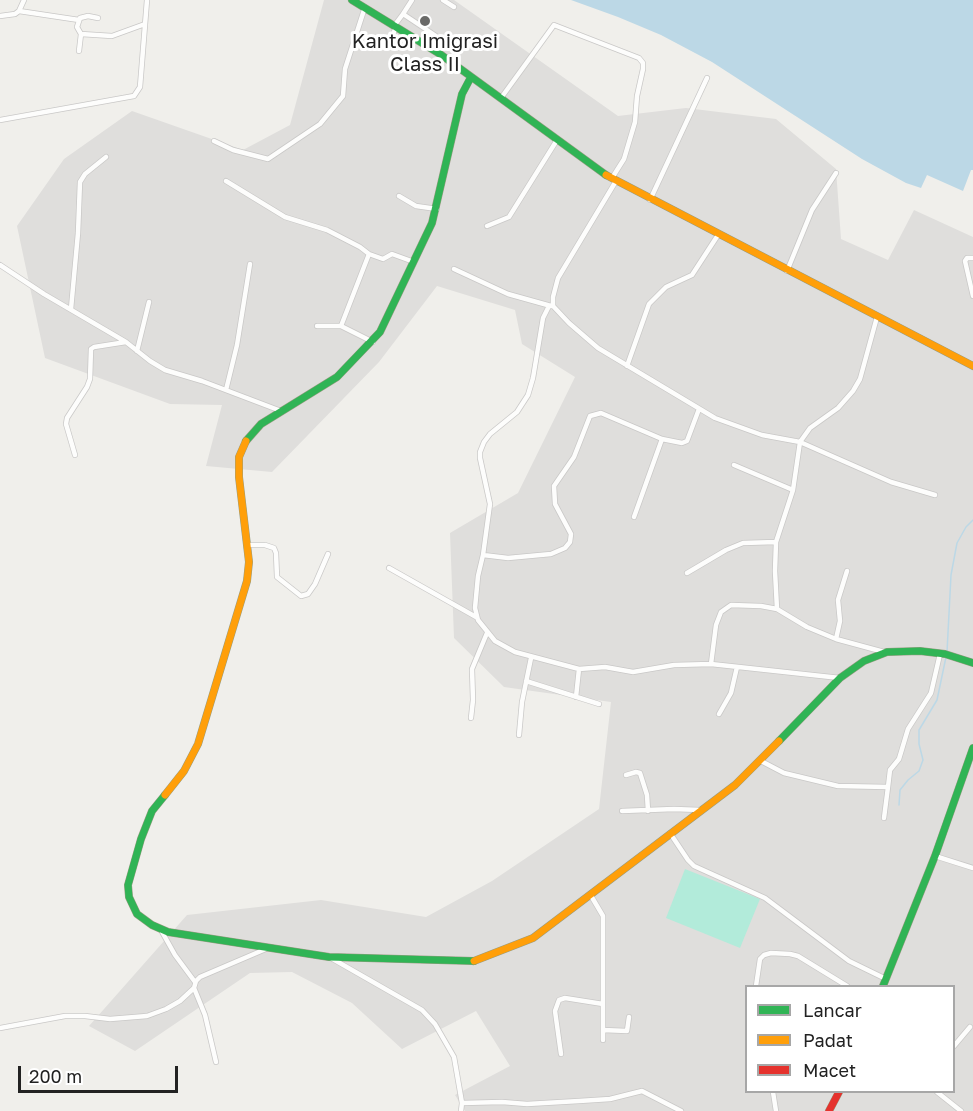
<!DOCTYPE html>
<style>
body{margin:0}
#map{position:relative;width:973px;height:1111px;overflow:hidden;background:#f0efeb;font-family:"Golos Text",sans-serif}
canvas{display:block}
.legend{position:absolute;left:745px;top:985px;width:210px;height:108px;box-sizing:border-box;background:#fff;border:2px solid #a7a7a7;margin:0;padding:8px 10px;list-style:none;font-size:18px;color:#222}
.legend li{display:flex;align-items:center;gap:12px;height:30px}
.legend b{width:30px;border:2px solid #a7a7a7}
.scale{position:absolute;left:18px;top:1066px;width:160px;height:27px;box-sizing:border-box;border:3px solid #222;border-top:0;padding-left:8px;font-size:18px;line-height:21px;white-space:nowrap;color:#222;-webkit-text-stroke:4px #fff;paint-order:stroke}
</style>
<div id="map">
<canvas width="973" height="1111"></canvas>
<ul class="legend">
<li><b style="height:8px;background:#30b455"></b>Lancar</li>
<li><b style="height:8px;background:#ff9f0a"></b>Padat</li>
<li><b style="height:8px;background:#e5322d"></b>Macet</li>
</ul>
<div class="scale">200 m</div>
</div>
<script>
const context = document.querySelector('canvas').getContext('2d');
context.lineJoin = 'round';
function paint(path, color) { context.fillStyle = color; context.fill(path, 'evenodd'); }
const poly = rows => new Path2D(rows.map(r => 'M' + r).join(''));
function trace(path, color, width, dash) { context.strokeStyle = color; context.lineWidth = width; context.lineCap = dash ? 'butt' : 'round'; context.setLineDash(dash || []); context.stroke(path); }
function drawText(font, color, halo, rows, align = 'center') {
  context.font = font + ' "Golos Text",sans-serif'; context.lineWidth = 6; context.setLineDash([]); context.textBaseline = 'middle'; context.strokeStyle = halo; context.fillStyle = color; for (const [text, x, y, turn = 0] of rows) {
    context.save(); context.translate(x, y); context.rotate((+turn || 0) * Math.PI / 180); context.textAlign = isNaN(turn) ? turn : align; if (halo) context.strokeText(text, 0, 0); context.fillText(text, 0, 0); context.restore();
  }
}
const residential = poly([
 [324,0,454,0,618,116,686,108,776,119,836,169,841,239,888,260,914,210,973,237,973,1111,465,1111,455,1095,510,1066,476,1011,402,1049,352,1003,292,972,250,973,135,1051,89,1026,187,915,321,900,426,917,492,881,599,809,611,702,504,687,454,638,450,533,518,493,575,377,522,344,515,310,437,286,379,362,272,472,206,466,222,405,170,404,45,358,17,226,64,159,132,111,243,150,290,125],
 [746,986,954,986,954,1092,746,1092]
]);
const pitch = poly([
 [685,869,760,899,740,948,666,918]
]);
const water = poly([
 [571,0,973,0,973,170,971,170,963,191,927,175,921,188,906,183,862,159,712,62,661,35,618,17]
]);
const stream = poly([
 [947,652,951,575,957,543,966,527,973,520],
 [899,805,900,790,908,780,919,771,923,760,919,744,919,730,937,700,946,657]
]);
const street = poly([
 [443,0,454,7],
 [19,11,79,20],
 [403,14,412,0],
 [0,16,15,14,19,11,24,0],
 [394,26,403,14,436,36,439,53],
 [81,34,77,27,80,18,88,16,98,18],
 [388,46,396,27],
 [79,51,81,34,112,36,145,24],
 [501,98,554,25,639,58,643,63,643,69,637,96,635,122,624,159,612,178],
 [0,120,134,96,140,87,147,0],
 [214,141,233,150,268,159,320,124,343,96,345,69,365,7],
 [226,181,285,217,327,230,360,247,369,254,383,259,392,254,414,262],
 [616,181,558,278,553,297,553,306,569,323,598,348,715,418,762,435,800,442,891,482,935,495],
 [399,196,416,206,437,209],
 [650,200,707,78],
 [487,226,509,217,557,140],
 [973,258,967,258,965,261,973,296],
 [0,265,44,294,126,342,150,361,165,370,202,381,281,411],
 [454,269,508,294,551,306],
 [787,271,812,210,836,173],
 [549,306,543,318,533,378,528,395,517,412,490,434,484,442,480,452,480,458,490,504,483,555,478,576,475,608,478,620,495,641,515,652,579,669,605,667,633,672,674,665,711,664],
 [71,309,78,233,80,182,85,174,106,157],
 [317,326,341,326,373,342],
 [341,326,369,254],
 [137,351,149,302],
 [627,366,649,304,666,287,692,275,718,235],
 [226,390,237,345,250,264],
 [75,455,66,424,67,418,87,387,90,379,91,349,94,347,126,342],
 [734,465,793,490],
 [634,517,662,439],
 [247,545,265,545,274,548,276,553,277,577,301,596,308,594,315,584,328,554],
 [483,555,508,558,551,554,565,548,570,542,571,534,555,504,554,486,574,457,590,416,601,413,662,439,682,443,687,441,699,409],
 [389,568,476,617],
 [687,573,726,550,743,543,776,542],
 [777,609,775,571,776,542,793,490,800,442,810,428,838,408,853,391,860,379,877,317],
 [836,639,840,621,838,600,847,571],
 [840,678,711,664,716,625,721,612,731,605,761,606,777,609,807,627,836,639,884,652],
 [526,681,599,704],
 [576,697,579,669],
 [719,714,731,693,737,667],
 [471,718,473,700,472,669,487,633],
 [519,735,522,702,531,658],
 [761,761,784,773,838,786,888,787,890,770,899,759,908,729,931,693,940,654],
 [626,775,636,772,640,773,647,795,648,811],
 [622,811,674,809,700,810],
 [884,818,888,787],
 [670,833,688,860,694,866,765,898,849,961,886,979],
 [935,856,973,868],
 [590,894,603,916,603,1040],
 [161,930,175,955,195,982],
 [331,958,422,1010,435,1024,454,1057,462,1103,461,1111],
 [756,986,760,959,764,955,771,953,790,954,798,956,847,986],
 [194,988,205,1015,216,1062],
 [0,1028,65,1016,85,1016,110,1019,147,1016,166,1009,180,1001,194,988,196,981,200,977,268,948],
 [603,1030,627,1031,629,1017],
 [954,1046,970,1027],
 [561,1054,555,1011,559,1000,565,998,603,1004],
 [773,1092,776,1111],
 [937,1092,961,1111],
 [462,1103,502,1102,527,1104,579,1101,610,1099,642,1091,681,1111]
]);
const fast = poly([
 [352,0,440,54,606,175],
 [246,441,261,424,337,377,380,332,432,223,462,94,471,77],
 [779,741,840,678,864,661,887,652,920,651,945,654,973,663],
 [165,795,152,811,141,839,128,885,129,897,137,914,152,925,168,932,329,957,474,961],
 [883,986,935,856,973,748]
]);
const slow = poly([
 [606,175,973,366],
 [165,795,184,771,198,744,247,581,249,562,239,477,239,457,246,441],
 [474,961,533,938,735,785,779,741]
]);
const jam = poly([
 [829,1111,839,1092]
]);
const markers = [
 [425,21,6,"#6a6a68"]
];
const poiNames = [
 ["Kantor Imigrasi",425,42],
 ["Class II",425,65]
];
paint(residential, '#dfdedc');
paint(pitch, '#b2ebda');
paint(water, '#bcd8e6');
trace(stream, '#bcd8e6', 1.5);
trace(street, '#c9c8c7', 6);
trace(fast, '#979c81', 8);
trace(slow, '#979c81', 8);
trace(jam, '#979c81', 8);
trace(street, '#fdfdfc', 4.5);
trace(fast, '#30b455', 7);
trace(slow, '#ff9f0a', 7);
trace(jam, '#e5322d', 7);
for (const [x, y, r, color] of markers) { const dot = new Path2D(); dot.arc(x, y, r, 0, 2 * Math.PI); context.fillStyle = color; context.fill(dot); trace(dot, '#fff', 2); }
drawText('20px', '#222', '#fff', poiNames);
</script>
